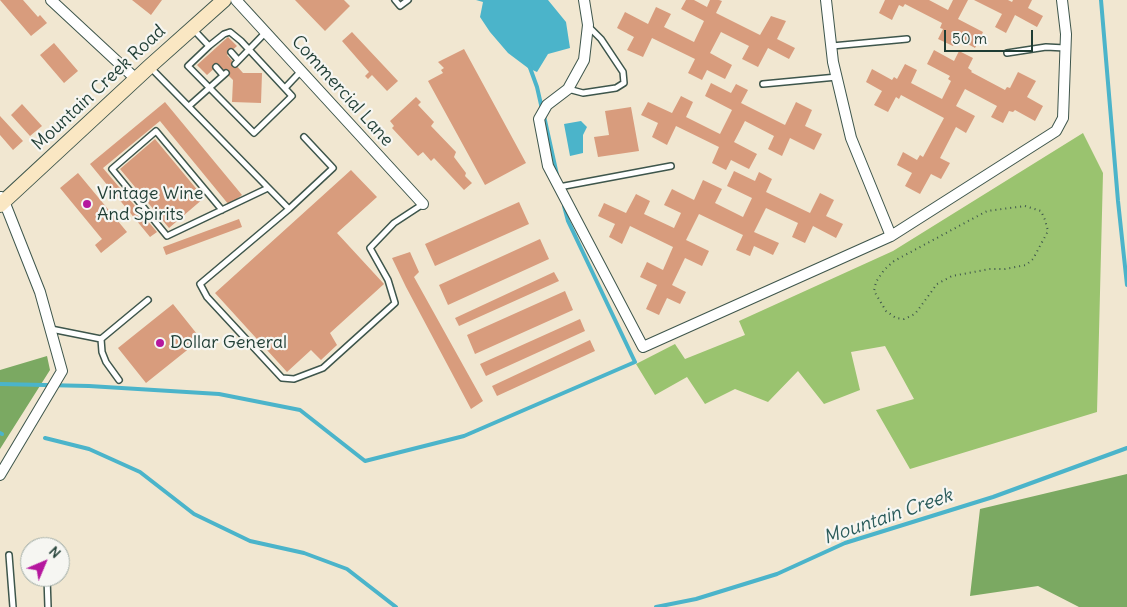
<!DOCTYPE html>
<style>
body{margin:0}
#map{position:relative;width:1127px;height:607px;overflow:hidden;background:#f1e7d1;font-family:Delius,sans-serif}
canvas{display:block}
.north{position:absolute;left:20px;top:537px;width:50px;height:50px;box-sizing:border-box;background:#f6f6f2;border:1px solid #a0aca6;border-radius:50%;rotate:45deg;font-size:14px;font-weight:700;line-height:20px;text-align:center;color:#1f3d34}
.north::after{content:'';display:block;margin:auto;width:18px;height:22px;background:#b5179e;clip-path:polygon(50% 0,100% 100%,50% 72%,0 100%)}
.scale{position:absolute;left:944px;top:30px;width:89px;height:22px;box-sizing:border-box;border:2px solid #1f3d34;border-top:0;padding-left:6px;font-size:15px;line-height:18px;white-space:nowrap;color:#1f3d34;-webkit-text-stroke:4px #f6f6f2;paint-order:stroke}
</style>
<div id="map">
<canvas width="1127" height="607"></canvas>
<div class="north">N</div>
<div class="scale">50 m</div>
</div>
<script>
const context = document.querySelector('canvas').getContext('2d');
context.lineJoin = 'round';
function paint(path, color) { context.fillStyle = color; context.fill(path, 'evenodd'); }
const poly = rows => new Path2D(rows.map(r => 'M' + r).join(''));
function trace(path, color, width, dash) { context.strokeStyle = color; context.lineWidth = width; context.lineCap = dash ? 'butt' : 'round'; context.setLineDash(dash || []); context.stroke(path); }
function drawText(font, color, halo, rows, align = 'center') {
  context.font = font + ' Delius,sans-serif'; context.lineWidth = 4.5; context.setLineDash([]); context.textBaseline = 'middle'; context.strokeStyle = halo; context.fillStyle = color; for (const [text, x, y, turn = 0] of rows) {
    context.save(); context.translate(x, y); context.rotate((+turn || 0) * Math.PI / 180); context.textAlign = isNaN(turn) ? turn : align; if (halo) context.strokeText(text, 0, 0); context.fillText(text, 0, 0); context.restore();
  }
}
const green = poly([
 [1083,133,1103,173,1097,412,910,469,876,410,914,399,885,346,851,352,860,390,824,404,798,371,768,402,735,389,705,404,687,377,655,395,636,364,675,344,685,359,745,335,739,321,893,251]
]);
const forest = poly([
 [47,356,50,370,0,449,0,370],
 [1127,474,1127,607,1079,607,1038,586,970,596,980,509]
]);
const water = poly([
 [476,0,548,0,566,22,570,48,548,54,537,72,528,68,508,53,490,32,480,17,483,2],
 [581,121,587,127,583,135,583,153,570,156,564,124]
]);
const stream = poly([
 [1101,0,1118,201,1127,285],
 [529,65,537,87,542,109],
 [544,116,557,175],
 [0,384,89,386,219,394,300,410,365,461,464,436,635,362,568,221,564,206],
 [0,433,2,434],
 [45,438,89,449,140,472,194,514,250,541,304,553,347,569,396,607],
 [656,607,696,599,777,574,845,543,993,497,1127,448]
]);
const building = poly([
 [0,0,23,0,38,17,40,15,47,23,31,36],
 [132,0,162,0,151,15],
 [295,0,344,0,350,6,325,31],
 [686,0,694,0,707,7,710,0,719,0,722,1,716,13,760,35,771,16,786,21,777,39,795,48,789,59,768,48,758,67,742,59,749,46,721,32,710,53,732,65,725,79,707,70,702,80,688,73,695,59,652,38,643,57,627,50,634,37,617,28,625,12,648,24,656,7,671,14,664,27,694,42,704,21,681,9],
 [885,0,929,0,948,10,953,0,968,0,958,19,983,32,975,48,957,38,953,46,938,39,943,29,940,28,942,23,905,4,903,7,899,5,892,20,879,13],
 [974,0,1008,0,1012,2,1013,0,1032,0,1028,8,1043,16,1037,27,1015,15,1006,33,995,27,1002,14],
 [352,32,398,81,387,91,372,75,368,79,365,76,369,72,342,41],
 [228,37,237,46,227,55,243,73,262,73,261,103,232,102,233,80,218,65,207,75,197,65],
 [54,43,78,71,64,83,40,55],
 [464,49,526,163,485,185,428,81,443,73,441,70,444,68,438,62],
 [934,50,954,61,959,51,973,58,968,68,972,71,971,72,1005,90,1007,87,1010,88,1018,72,1036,81,1027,97,1043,106,1035,121,1015,110,1013,112,1009,111,1003,123,991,117,997,106,965,89,956,106,975,116,966,133,956,127,940,158,950,163,941,179,931,174,920,194,905,186,912,173,897,165,903,152,917,160,920,155,923,157,944,118,901,95,899,99,896,97,888,112,874,105,882,91,866,82,872,69,892,80,894,77,897,79,905,64,917,70,911,83,942,99,951,81,948,79,950,76,927,64],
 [711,83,731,93,736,84,748,90,741,103,785,125,796,102,812,110,805,126,822,134,814,150,790,138,782,156,768,149,774,136,745,121,734,142,757,154,749,169,731,160,726,170,712,163,719,147,676,126,667,145,652,137,658,123,641,115,648,102,672,113,681,96,693,102,686,117,720,134,732,110,705,96],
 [416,97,421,102,418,105,434,122,431,126,456,152,454,157,466,173,465,176,472,183,464,190,434,158,431,161,423,152,418,156,392,128,394,126,390,121],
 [165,102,242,195,229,205,160,121,103,168,157,232,150,237,90,164],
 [22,104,42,126,30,136,11,115],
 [631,107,639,151,598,157,594,137,609,135,605,111],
 [0,116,23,141,13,150,0,135],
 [155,139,204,198,169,228,120,169],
 [351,170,377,197,337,233,384,284,330,333,337,345,321,360,311,350,287,372,215,293],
 [734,171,755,181,759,172,772,179,766,192,810,213,820,193,834,200,826,216,843,224,836,238,813,226,805,243,792,237,798,223,766,208,754,232,779,243,773,255,754,246,750,256,736,250,743,235,699,214,686,240,709,251,702,266,685,258,672,285,686,292,680,304,667,298,659,315,646,309,657,285,640,277,647,262,663,270,673,247,630,226,622,244,609,237,615,224,598,216,604,203,626,213,636,194,650,201,644,214,674,228,681,213,664,205,672,189,694,200,703,180,722,189,715,203,743,217,752,198,727,186],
 [78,173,127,232,101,253,95,245,102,239,60,188],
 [519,202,529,224,435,266,425,244],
 [239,219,242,227,166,255,163,247],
 [540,239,549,259,448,305,439,285],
 [410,252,419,272,414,277,483,401,471,409,406,287,392,258],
 [554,272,559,281,459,326,455,318],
 [565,291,573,310,475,354,467,335],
 [173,304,201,339,146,383,118,348],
 [580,319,585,331,486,376,480,364],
 [590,340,595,351,497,396,492,386]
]);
const path = poly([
 [1025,206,1041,211,1045,220,1048,231,1033,259,1026,265,1005,269,990,269,952,276,937,284,915,314,904,319,896,318,886,311,874,291,876,282,884,270,894,261,987,211,1025,206]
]);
const service = poly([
 [395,0,400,6,408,0],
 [193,29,209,46,188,66,254,133,292,96,241,41,230,32,224,34,209,46],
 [832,46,907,39],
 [231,52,238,60],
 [1007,53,1046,47,1065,48],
 [235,64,266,32],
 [150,67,289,209,333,168,304,137],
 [216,67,223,75],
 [763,84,837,77],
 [285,88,301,71],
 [568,89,583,93,616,88,624,83,623,72,601,39,588,26],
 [189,106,226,73],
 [559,187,671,166],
 [289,209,200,284,207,297,282,378,294,379,323,368,395,303,388,280,370,248,394,223,423,204],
 [222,210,156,131,112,169,167,236,268,188],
 [51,329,101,339,102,352,106,362,119,380],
 [101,339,148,300],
 [9,555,13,607],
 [47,577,48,607]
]);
const minor = poly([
 [51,0,136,79],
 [236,0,423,204],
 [584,0,588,25,584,60,568,89,547,105,539,119,548,166,643,347,891,236,1056,131,1063,118,1066,34,1062,0],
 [826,0,833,62,851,138,891,236],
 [0,475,62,371,40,292,4,201,1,197]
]);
const secondary = poly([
 [0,205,150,66,224,0]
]);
const markers = [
 [87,204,5,"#b5179e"],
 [160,343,5,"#b5179e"]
];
const streetNames = [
 ["Mountain Creek Road",99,88,-43],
 ["Commercial Lane",342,91,48]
];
const poiNames = [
 ["Vintage Wine",97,194],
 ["And Spirits",97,215],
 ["Dollar General",170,343]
];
const waterNames = [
 ["Mountain Creek",888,517,-19]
];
paint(green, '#9ac36f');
paint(forest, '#7ba962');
paint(water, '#4bb4ca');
trace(stream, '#4bb4ca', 4);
paint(building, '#d89c7d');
trace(service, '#3e564c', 8);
trace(minor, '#3e564c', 12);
trace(secondary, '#3e564c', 16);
trace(path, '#3e564c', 2, [1, 4]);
trace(service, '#fff', 5);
trace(minor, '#fff', 10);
trace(secondary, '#fae7c3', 14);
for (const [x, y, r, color] of markers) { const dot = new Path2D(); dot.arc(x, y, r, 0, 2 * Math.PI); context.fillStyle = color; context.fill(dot); trace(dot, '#f6f6f2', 2); }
drawText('18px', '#1f3d34', '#f6f6f2', streetNames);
drawText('18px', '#1f3d34', '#f6f6f2', poiNames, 'left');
drawText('italic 19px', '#2a5b5a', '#f6f6f2', waterNames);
</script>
